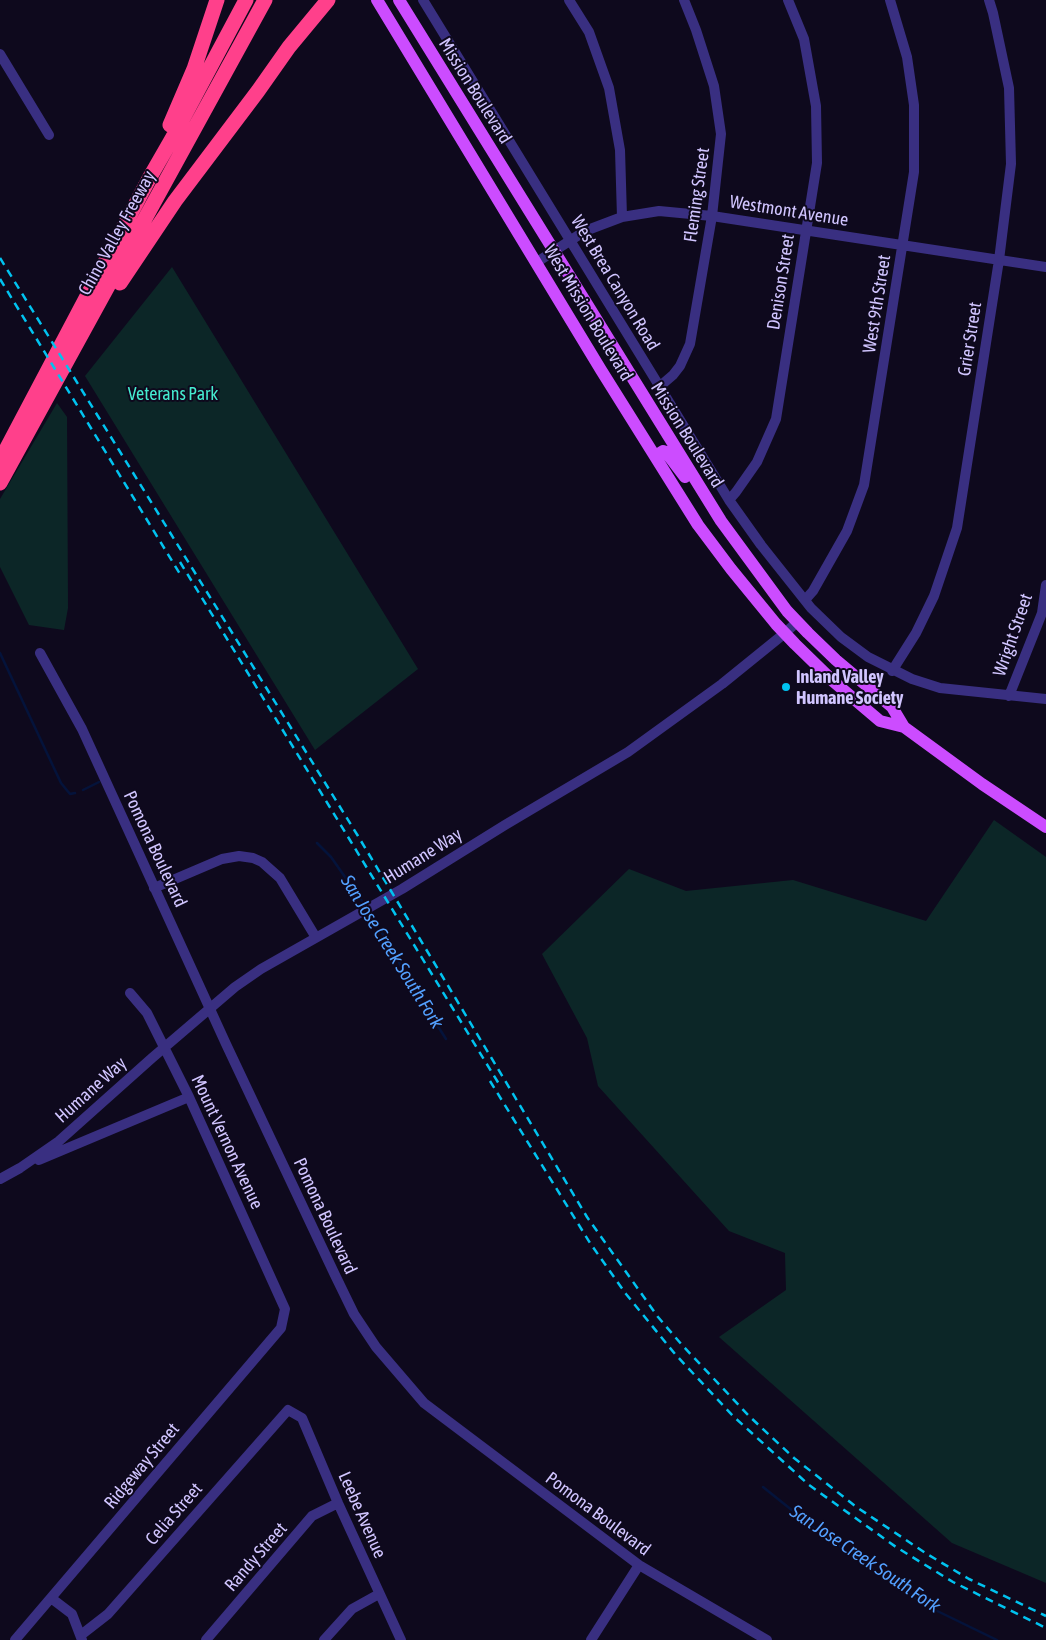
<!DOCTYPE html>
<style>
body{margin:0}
canvas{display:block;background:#0e091d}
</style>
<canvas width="1046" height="1640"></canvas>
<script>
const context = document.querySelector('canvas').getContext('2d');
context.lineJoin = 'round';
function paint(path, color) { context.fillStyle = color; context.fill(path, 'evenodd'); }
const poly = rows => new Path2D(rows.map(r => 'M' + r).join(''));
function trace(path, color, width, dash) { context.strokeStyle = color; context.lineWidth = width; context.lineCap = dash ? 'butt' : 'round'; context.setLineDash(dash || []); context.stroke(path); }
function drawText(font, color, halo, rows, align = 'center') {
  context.font = font + ' "Asap Condensed",sans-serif'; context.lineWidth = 4; context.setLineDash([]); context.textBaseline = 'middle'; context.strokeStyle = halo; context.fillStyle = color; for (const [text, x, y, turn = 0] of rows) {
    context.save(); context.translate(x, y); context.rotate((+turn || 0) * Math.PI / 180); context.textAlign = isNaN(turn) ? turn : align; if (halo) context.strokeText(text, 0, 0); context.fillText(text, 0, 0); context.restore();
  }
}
const green = poly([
 [172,267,418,669,315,750,85,376],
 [57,403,67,417,68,608,64,630,29,625,0,567,0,499],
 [994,820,1046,857,1046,1583,952,1543,719,1337,786,1290,785,1253,729,1231,598,1086,587,1038,542,954,629,869,686,891,793,880,926,921]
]);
const stream = poly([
 [0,653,61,783,70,794,75,793],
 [83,790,99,782],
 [317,843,331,857,366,907],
 [369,912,398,959,408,986,425,1006,446,1039],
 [763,1487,813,1527,866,1565,927,1606,997,1640]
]);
const minor = poly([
 [423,0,729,500,761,545,811,608,841,637,868,657,912,679,940,688,1046,699],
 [569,0,589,32,609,88,620,150,622,217],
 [0,54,49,135],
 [537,262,585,231,622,217,659,211,712,216,1046,267],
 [659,387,673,375,680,366,690,344,712,216,721,134,714,86,696,30,684,0],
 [729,500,736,492,757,462,776,419,817,163,816,106,804,39,788,0],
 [805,600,813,591,847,531,864,485,914,172,914,105,907,57,890,0],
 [40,653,82,729,226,1044,335,1275,354,1314,376,1347,424,1403,639,1565,767,1640],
 [892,671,916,633,934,596,957,528,999,260,1011,164,1009,88,993,13,989,0],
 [1009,696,1042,613,1046,585],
 [154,888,222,859,239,856,253,858,262,862,280,878,315,936],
 [39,1160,189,1097],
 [0,1179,20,1168,59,1141,152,1058,235,987,261,969,402,889,505,825,628,752,722,684,785,633,797,622],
 [51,1598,72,1614,82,1640],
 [81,1635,108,1614,288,1410,302,1418,338,1503,401,1640],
 [15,1640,281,1328,285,1309,189,1097,147,1013,130,993],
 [206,1640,312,1516,338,1503],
 [324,1640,352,1609,379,1594],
 [591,1640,639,1565]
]);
const major = poly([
 [377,0,601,370,698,525,731,569,776,624,795,644,834,682,880,721,904,727,982,784,1046,827],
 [399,0,721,521,787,611,808,633,836,660,892,707,904,727],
 [655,456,663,451,666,452,685,477]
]);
const highway = poly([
 [170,125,194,69,217,0],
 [120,283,175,201,258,91,289,47,328,0],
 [0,461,150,177,173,137,246,0],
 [0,483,265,0]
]);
const rail = poly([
 [0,258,358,836,587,1217,658,1317,682,1345,749,1416,794,1458,826,1483,855,1506,927,1554,969,1579,1046,1616],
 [0,279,180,574],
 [180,562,499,1084],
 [490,1081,590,1243,626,1294,675,1354,733,1416,809,1485,896,1547,953,1582,1046,1628]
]);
const markers = [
 [786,687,5,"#00c3f0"]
];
const streetNames = [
 ["Mission Boulevard",475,91,58],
 ["Fleming Street",697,195,-82],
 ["Westmont Avenue",789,211,9],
 ["Chino Valley Freeway",117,233,-61],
 ["Denison Street",781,282,-81],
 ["West Brea Canyon Road",615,283,59],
 ["West 9th Street",877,304,-81],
 ["West Mission Boulevard",588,313,59],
 ["Grier Street",970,339,-81],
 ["Mission Boulevard",687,435,58],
 ["Wright Street",1013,635,-71],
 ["Pomona Boulevard",155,849,65],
 ["Humane Way",423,856,-32],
 ["Humane Way",91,1090,-42],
 ["Mount Vernon Avenue",227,1142,65],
 ["Pomona Boulevard",325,1216,65],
 ["Ridgeway Street",142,1466,-50],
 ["Celia Street",174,1514,-49],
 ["Pomona Boulevard",598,1514,37],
 ["Leebe Avenue",362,1515,66],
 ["Randy Street",256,1557,-49]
];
const parkNames = [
 ["Veterans Park",173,394]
];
const poiNames = [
 ["Inland Valley",796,677],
 ["Humane Society",796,698]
];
const waterNames = [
 ["San Jose Creek South Fork",392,952,58],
 ["San Jose Creek South Fork",865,1559,34]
];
paint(green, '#0c2627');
trace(stream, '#04133b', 2.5);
trace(minor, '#392f81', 10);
trace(major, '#cc4cff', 12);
trace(highway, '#ff408b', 15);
trace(rail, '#00c3f0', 2.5, [8, 6]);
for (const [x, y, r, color] of markers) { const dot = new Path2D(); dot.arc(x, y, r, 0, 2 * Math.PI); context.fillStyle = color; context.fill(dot); trace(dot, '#0e091d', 2); }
drawText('18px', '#d1c5ff', '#0e091d', streetNames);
drawText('18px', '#45ebd0', '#0e091d', parkNames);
drawText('bold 18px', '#d1c5ff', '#0e091d', poiNames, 'left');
drawText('italic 19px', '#53a0ff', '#0e091d', waterNames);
</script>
